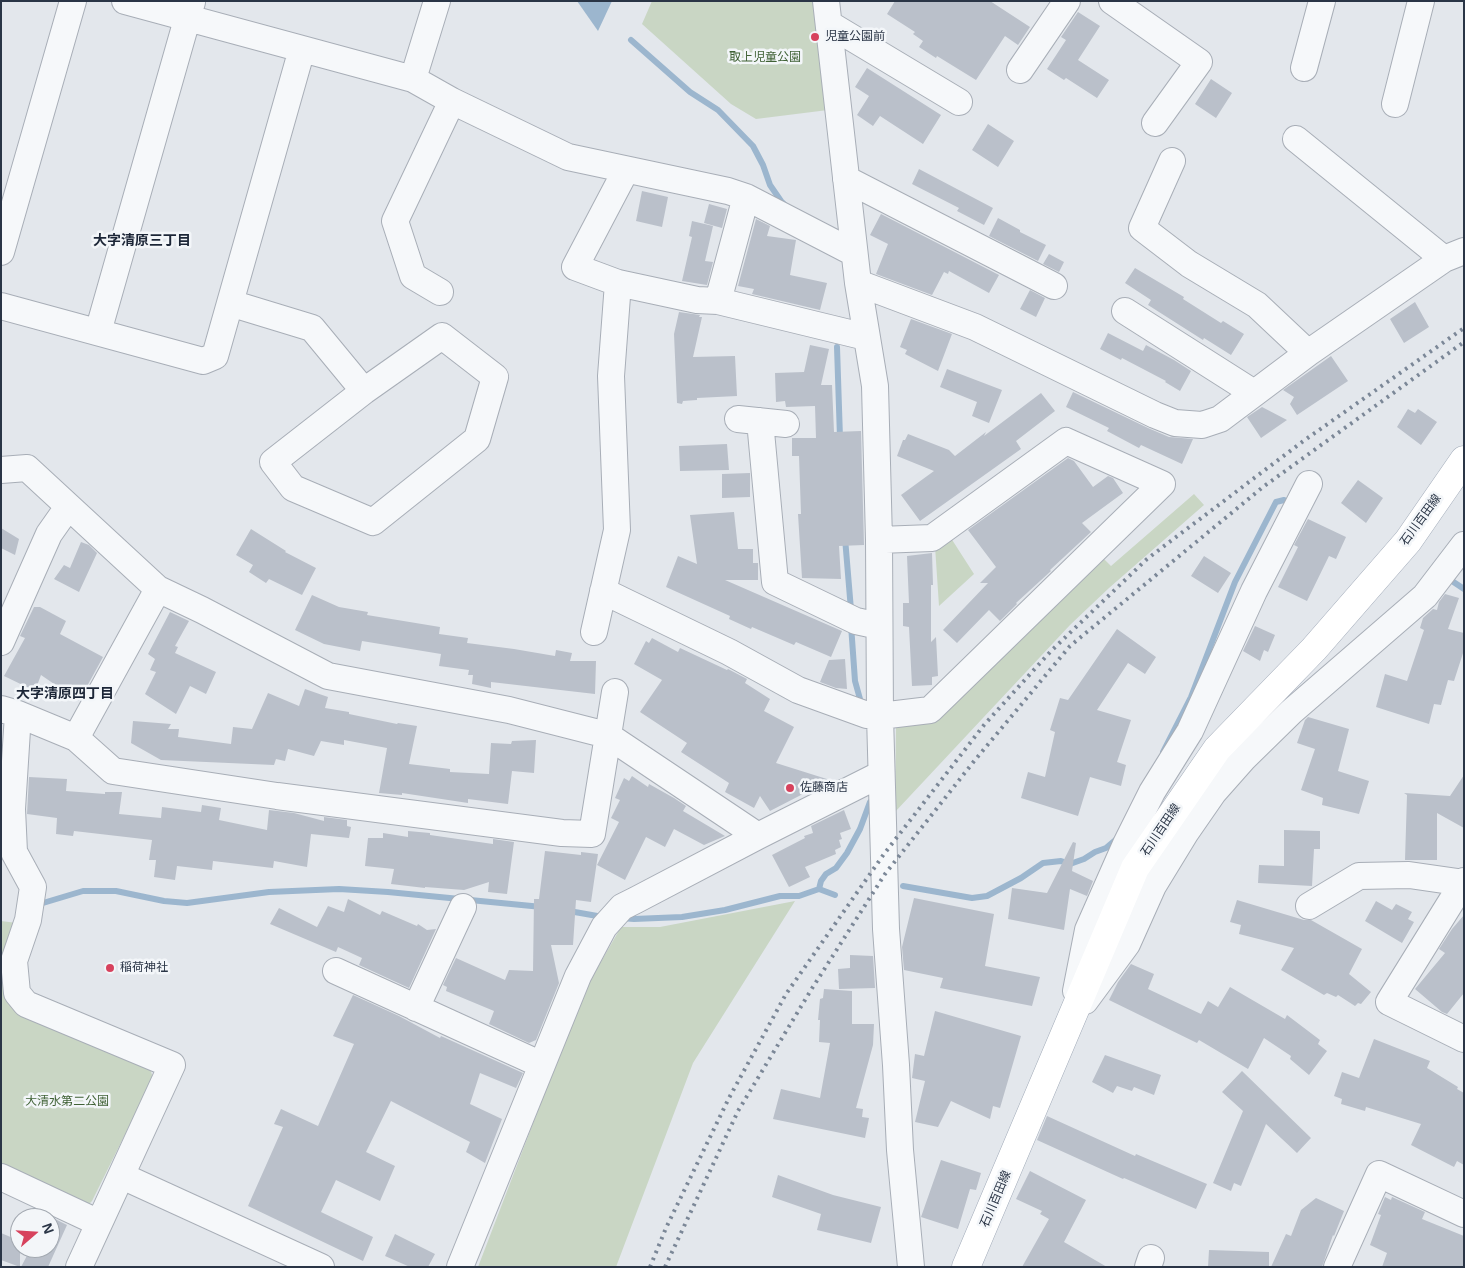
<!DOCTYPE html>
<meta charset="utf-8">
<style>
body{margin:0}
#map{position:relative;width:1465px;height:1268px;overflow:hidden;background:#e3e7ec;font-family:Arial,sans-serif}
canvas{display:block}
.frame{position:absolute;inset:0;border:2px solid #2a3546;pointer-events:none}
.north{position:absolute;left:10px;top:1208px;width:50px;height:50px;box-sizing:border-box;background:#f3f6f9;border:1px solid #a3a9b1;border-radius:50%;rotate:71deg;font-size:14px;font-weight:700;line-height:20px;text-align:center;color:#2a3546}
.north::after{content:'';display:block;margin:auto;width:18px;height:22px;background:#d7425d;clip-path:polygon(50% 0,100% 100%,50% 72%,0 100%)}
</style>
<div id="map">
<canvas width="1465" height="1268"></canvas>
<div class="frame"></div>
<div class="north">N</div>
</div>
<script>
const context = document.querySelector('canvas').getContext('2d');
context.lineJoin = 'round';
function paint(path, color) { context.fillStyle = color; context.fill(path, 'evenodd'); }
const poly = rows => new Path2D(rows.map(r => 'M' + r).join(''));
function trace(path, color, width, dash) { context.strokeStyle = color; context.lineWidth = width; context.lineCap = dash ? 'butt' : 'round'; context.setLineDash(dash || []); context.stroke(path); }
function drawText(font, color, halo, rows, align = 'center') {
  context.font = font + ' Arial,"Noto Sans JP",sans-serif'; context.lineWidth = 5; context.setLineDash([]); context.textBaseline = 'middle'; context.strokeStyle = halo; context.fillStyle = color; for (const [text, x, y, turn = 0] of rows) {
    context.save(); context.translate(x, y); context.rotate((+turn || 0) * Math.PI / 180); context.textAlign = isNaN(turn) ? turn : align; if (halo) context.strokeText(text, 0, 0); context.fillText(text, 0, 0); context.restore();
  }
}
const green = poly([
 [652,1,811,1,817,4,828,110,756,119,731,104,642,24],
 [1194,494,1204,505,1109,588,1070,625,895,812,896,727,1100,555,1111,566],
 [949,535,974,574,939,606,935,546],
 [795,901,693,1063,616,1267,478,1267,583,993,621,927,660,927],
 [1,921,17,923,6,984,149,1065,153,1078,92,1201,87,1206,1,1166]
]);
const water = poly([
 [577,1,612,1,598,31]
]);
const stream = poly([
 [631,40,690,92,718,110,753,146,763,165,770,185,781,201,786,206],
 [837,347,840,438],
 [845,538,851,610],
 [1452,581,1464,589],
 [851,625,855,681,860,699],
 [1163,752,1191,697,1235,582,1276,502,1284,500],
 [903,886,972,898,987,896,1021,878,1043,863,1061,861,1070,864,1084,859,1095,852,1106,848,1119,837],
 [819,889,821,881,826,874,836,868,847,853,860,829,870,802],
 [43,903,83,891,116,891,164,901,187,903,269,892,339,889,388,892,542,907],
 [569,911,603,917],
 [621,918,634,919,682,917,725,910,780,896,799,896,819,889,835,895]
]);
const building = poly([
 [895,1,990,1,1030,27,1018,45,1005,36,976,80,937,56,936,58,919,47,923,41,913,34,915,32,887,14],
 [1078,12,1100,26,1078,60,1109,80,1097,98,1066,78,1064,80,1047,69,1066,40,1061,37],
 [867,68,941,115,923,144,880,116,873,126,857,115,869,96,855,87],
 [1211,79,1232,93,1216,118,1195,104],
 [988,124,1014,141,998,167,972,150],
 [919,169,993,208,984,225,957,211,959,208,912,184],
 [642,191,668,197,662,227,636,221],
 [709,204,727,209,722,228,704,223],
 [881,214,999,275,989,293,949,271,948,274,944,272,932,295,876,274,888,244,870,235],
 [998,218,1020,230,1020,232,1046,245,1038,261,989,236],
 [756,219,770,226,767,236,796,240,790,275,827,283,820,310,752,294,754,289,738,286],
 [692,221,713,226,705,261,713,262,707,285,682,281,692,237,689,236],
 [1049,254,1064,262,1059,272,1043,264],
 [1135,268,1184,297,1183,299,1221,323,1223,321,1244,334,1231,355,1204,338,1203,340,1148,305,1151,300,1125,283],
 [1030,290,1045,298,1036,317,1020,309],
 [1415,302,1429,327,1404,343,1390,319],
 [679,312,700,315,699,317,702,317,693,357,735,356,737,396,697,398,697,400,683,401,682,404,677,403,674,334],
 [911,319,952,334,938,371,905,354,907,350,900,347],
 [1108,333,1143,351,1146,345,1174,360,1191,371,1180,391,1165,382,1166,381,1122,358,1121,360,1100,349],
 [810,345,829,349,821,385,832,385,834,432,861,431,864,545,839,546,841,579,802,578,798,514,801,514,799,456,792,456,792,438,816,438,815,406,786,407,785,401,776,402,775,373,804,372],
 [1331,356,1348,381,1297,415,1290,404,1294,397,1283,390],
 [947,369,1002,390,989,423,972,416,977,402,940,387],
 [1073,392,1148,428,1169,437,1193,439,1182,464,1141,445,1139,448,1107,431,1109,428,1066,407],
 [1041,393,1055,411,1016,441,1021,449,920,521,901,495,934,471,897,456,903,440,905,440,908,434,949,450,955,456,986,432,984,436],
 [1262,407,1287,420,1261,438,1247,417],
 [1408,409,1415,413,1418,409,1437,422,1421,445,1397,427],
 [727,444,729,470,680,471,679,446],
 [1068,458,1074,461,1093,487,1108,476,1113,478,1123,493,1082,523,1091,532,1050,570,1051,571,1016,603,1017,604,1000,621,989,610,957,643,943,630,988,583,980,583,996,567,968,530],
 [750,473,750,497,722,498,722,474],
 [1358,480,1383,498,1366,523,1341,503],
 [734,512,738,549,753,549,753,563,758,563,758,580,725,580,842,631,831,657,796,642,794,645,752,627,751,629,729,619,730,616,666,587,678,556,697,564,690,515],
 [1308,519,1346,537,1336,559,1329,556,1307,601,1278,587,1298,547,1294,545],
 [1,528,19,539,15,555,1,548],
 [251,529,286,551,285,552,316,568,302,595,269,579,266,583,249,572,253,565,236,555],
 [81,542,89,545,97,553,79,592,54,579,64,565,70,568],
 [932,553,933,585,931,585,931,642,936,637,938,676,932,677,932,685,912,686,909,627,903,626,903,603,909,603,907,556],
 [1204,556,1231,573,1218,593,1191,576],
 [1445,594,1459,598,1448,629,1464,633,1464,650,1454,681,1448,680,1441,705,1434,704,1429,724,1376,707,1385,674,1407,681,1424,630,1420,628,1423,618,1433,609,1437,610,1439,602],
 [312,595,339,607,368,612,367,615,440,627,439,634,468,638,467,643,514,649,555,656,556,650,572,653,570,661,596,661,595,694,491,682,491,688,472,684,473,675,468,675,469,670,439,666,441,654,362,641,360,651,324,644,295,630],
 [34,607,40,607,66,621,60,634,103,657,79,701,41,675,35,691,4,676,25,638,20,636],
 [170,612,189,621,175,646,178,647,175,653,216,672,206,694,190,686,176,714,145,694,156,672,150,670,155,659,148,654],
 [1255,626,1275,635,1268,652,1264,650,1260,661,1243,651],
 [1117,629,1156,657,1145,674,1128,663,1097,710,1131,720,1117,762,1126,765,1121,786,1090,777,1078,816,1021,798,1028,772,1045,777,1055,732,1050,730,1060,698,1068,700],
 [652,638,678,652,680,648,727,670,728,669,747,679,745,683,770,699,764,711,794,727,776,763,830,780,770,811,760,796,754,808,725,792,729,783,681,752,687,743,640,712,662,680,634,664,646,641,649,643],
 [845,659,847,689,836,688,820,682,829,660],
 [305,689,328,697,325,708,349,712,349,714,397,724,398,723,417,726,409,764,450,769,450,772,489,774,491,743,511,744,512,741,536,740,534,773,512,771,508,804,468,799,468,803,402,793,402,795,379,793,387,748,344,740,344,745,321,741,314,756,288,749,285,761,276,759,274,765,161,760,131,743,133,721,171,724,168,729,179,729,178,737,231,744,233,727,252,729,268,693,299,706],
 [1308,717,1349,729,1338,771,1369,781,1359,814,1322,805,1323,798,1301,790,1315,749,1297,743,1305,720],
 [1464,775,1464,828,1437,813,1437,860,1405,860,1407,795,1404,793,1450,796],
 [632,776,648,787,649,784,674,798,686,806,683,811,725,836,704,845,674,829,665,847,646,837,625,880,597,865,619,822,611,818,620,800,615,798,624,778,629,781],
 [29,777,67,779,66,791,105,794,105,792,122,792,119,814,161,818,162,807,201,812,202,805,221,808,219,820,267,830,269,810,294,813,324,821,324,817,347,820,347,826,351,827,349,838,311,834,307,867,274,861,273,868,213,861,212,870,177,866,175,880,154,877,156,860,149,860,152,840,74,831,73,836,56,834,57,818,27,814],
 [844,810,851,829,840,833,842,839,839,840,841,847,835,850,836,854,805,867,810,877,789,887,772,855,805,838,804,836,813,833,811,826],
 [1284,830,1320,831,1320,849,1314,849,1312,886,1258,883,1259,865,1284,866],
 [408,831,430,833,430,835,493,844,493,839,514,842,507,894,488,892,489,882,464,890,425,887,425,888,391,884,394,869,365,866,368,838,383,838,383,833,408,837],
 [1073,842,1076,843,1072,871,1093,881,1087,896,1070,889,1064,930,1008,919,1012,888,1047,893],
 [545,851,581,855,581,852,598,854,591,902,576,900,573,945,551,945,559,983,536,1040,529,1043,489,1024,494,1011,446,991,447,987,443,985,456,958,505,980,509,970,533,971,534,899,539,899],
 [914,898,994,914,985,966,1040,977,1032,1006,940,988,943,978,904,970,902,947],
 [348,899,380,915,382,911,417,926,418,924,427,930,436,929,409,988,359,965,362,958,338,947,336,952,270,924,279,908,317,927,328,906,344,912],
 [1237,900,1304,920,1311,920,1362,949,1349,974,1371,992,1361,1004,1358,1003,1355,1006,1338,995,1336,997,1327,993,1324,995,1281,970,1294,948,1239,934,1241,925,1230,922],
 [1376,901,1392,910,1396,904,1412,912,1408,919,1414,922,1402,943,1365,921],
 [1464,915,1464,993,1447,1014,1442,1012,1415,989,1445,953,1439,949,1452,929],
 [850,955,873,956,875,988,839,989,838,969,850,968],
 [1131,964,1154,974,1148,989,1201,1014,1208,1001,1218,1007,1230,987,1285,1019,1287,1015,1320,1040,1318,1044,1327,1051,1309,1075,1290,1059,1291,1056,1264,1038,1248,1069,1199,1040,1197,1043,1109,1000,1118,982],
 [824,989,852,991,852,1024,874,1024,873,1045,856,1108,863,1109,862,1117,869,1118,865,1138,773,1119,781,1089,820,1098,830,1043,819,1042,820,1020,818,1020,820,999,823,998],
 [353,995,399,1016,440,1038,441,1036,523,1073,516,1088,480,1073,470,1104,502,1119,485,1163,466,1152,470,1142,391,1101,366,1152,395,1166,380,1201,336,1180,321,1212,373,1237,363,1261,248,1206,283,1127,274,1124,281,1109,318,1126,354,1044,333,1036],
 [935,1011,1021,1036,1000,1108,993,1106,990,1119,951,1101,938,1127,915,1122,925,1081,912,1078,915,1054,924,1056],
 [1374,1039,1430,1061,1427,1068,1458,1087,1457,1089,1464,1093,1464,1165,1457,1161,1454,1167,1411,1145,1421,1124,1366,1107,1365,1111,1341,1104,1342,1099,1334,1096,1342,1072,1359,1078],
 [1105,1055,1161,1075,1154,1095,1134,1087,1132,1091,1117,1086,1113,1093,1092,1082],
 [1242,1071,1311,1138,1297,1153,1266,1124,1241,1186,1234,1183,1231,1191,1213,1183,1243,1111,1222,1092],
 [1047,1116,1135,1156,1136,1154,1207,1184,1196,1209,1124,1178,1123,1179,1037,1140],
 [941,1160,981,1173,976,1190,970,1189,958,1229,921,1217],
 [1030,1171,1086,1200,1064,1242,1107,1267,1022,1267,1049,1219,1040,1214,1042,1211,1016,1199],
 [778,1175,833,1195,881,1207,871,1243,817,1230,821,1214,772,1197],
 [1385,1197,1391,1200,1392,1197,1425,1212,1422,1219,1464,1236,1464,1267,1382,1267,1387,1253,1370,1245,1381,1215,1378,1214],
 [1316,1198,1344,1211,1334,1236,1333,1235,1322,1267,1271,1267,1286,1234,1291,1236,1301,1210],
 [47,1215,67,1225,48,1267,21,1267,31,1248,50,1248,50,1218,46,1218],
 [1,1233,20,1241,20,1267,1,1260],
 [395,1234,435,1254,428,1267,410,1267,385,1256],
 [1209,1250,1269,1252,1269,1267,1208,1267]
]);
const minor = poly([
 [125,1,413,79,452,101,568,157,728,191,746,197,854,253],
 [826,1,858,283,875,386,879,540,880,716,886,929,896,1065,900,1150,911,1267],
 [1112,1,1199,62,1155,123],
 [829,24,959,102],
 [1304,68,1322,1],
 [1020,70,1067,1],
 [413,79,437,1],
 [1395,104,1421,1],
 [1296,139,1444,259],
 [1172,161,1142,228,1189,264,1257,305,1308,353],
 [626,170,575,267,618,283,697,300,718,301,866,337],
 [846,179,1054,286],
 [1,252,73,1],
 [858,283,975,327,1155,415,1175,423,1202,425,1220,419,1308,353,1444,259,1464,251],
 [440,292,413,276,395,221,452,101],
 [718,301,746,197],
 [230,303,312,328,364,391,273,462,293,488,373,522,477,439,495,377,442,336,364,391],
 [1,306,203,361,215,356,302,49],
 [1125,311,1254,393],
 [98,332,192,2],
 [738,419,786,424],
 [760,421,775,582,856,621,879,626],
 [1,470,27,468,158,589,202,610,328,676,509,710,607,735,758,836],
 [603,591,729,652,798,690,867,715,880,716,930,710,1162,484,1066,441,932,538,879,540],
 [594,632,617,530,611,376,618,283],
 [1,642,49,534,68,507],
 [1,709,18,714,76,738,113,771,277,796,562,833,592,834,615,692],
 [18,714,12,809,14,852,33,887,28,920,14,961,17,993,26,1004,172,1065,79,1267],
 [76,738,158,589],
 [1464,881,1389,1002,1464,1039],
 [1309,906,1359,876,1409,875,1464,883],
 [336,971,542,1065],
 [1076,991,1088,930,1126,844,1152,792,1190,731,1254,591,1309,484],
 [1085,1001,1127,944,1153,886,1186,832,1213,793,1244,758,1291,712,1425,596,1464,545],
 [416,1008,463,907],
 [122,1176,321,1267],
 [1,1177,99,1223],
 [460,1267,578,976,604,927,622,907,636,900,758,836,881,774],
 [1148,1267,1151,1258],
 [1337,1267,1379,1174,1464,1214]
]);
const major = poly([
 [966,1267,1135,868,1217,749,1314,649,1408,541,1464,460]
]);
const rail = poly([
 [650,1267,666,1228,729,1098,786,994,884,854,984,725,1051,651,1147,559,1302,442,1464,328],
 [665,1267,738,1111,811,990,885,874,975,760,1070,646,1263,487,1464,342]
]);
const markers = [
 [815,37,5,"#d7425d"],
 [790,788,5,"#d7425d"],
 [110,968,5,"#d7425d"]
];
const poiNames = [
 ["児童公園前",825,37],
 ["佐藤商店",800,788],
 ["稲荷神社",120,968]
];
const parkNames = [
 ["取上児童公園",765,58],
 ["大清水第二公園",67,1102]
];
const streetNames = [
 ["石川百田線",1421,520,-54],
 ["石川百田線",1161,830,-56],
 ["石川百田線",996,1199,-67]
];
const neighbourhoodNames = [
 ["大字清原三丁目",142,241],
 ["大字清原四丁目",65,694]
];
paint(green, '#c9d6c4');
paint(water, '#9cb6ce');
trace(stream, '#9cb6ce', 6);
paint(building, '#bac0ca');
trace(minor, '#a8aeb7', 28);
trace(major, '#a2abb9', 29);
trace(minor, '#f6f8fa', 26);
trace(major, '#fff', 28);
trace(rail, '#7b8797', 4, [2.5, 5]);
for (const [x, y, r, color] of markers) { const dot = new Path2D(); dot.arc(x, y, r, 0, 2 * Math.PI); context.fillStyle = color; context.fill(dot); trace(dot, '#f3f6f9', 2); }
drawText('12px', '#2a3546', '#f3f6f9', poiNames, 'left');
drawText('12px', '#406236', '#f3f6f9', parkNames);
drawText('12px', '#2a3546', '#f3f6f9', streetNames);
drawText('bold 14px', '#1c2637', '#f3f6f9', neighbourhoodNames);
</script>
